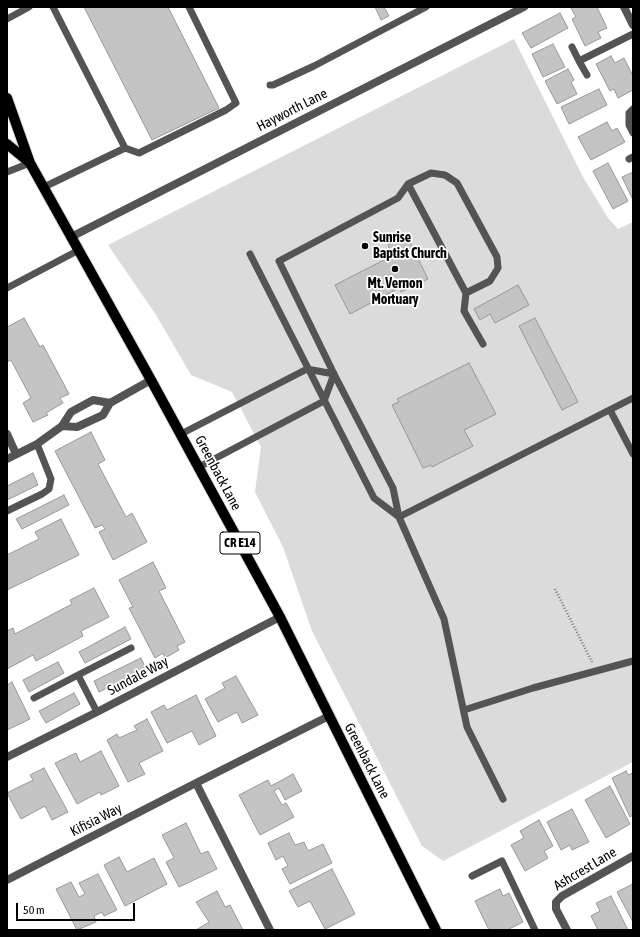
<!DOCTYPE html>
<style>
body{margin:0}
#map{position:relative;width:640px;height:937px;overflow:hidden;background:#fff;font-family:"Asap Condensed",sans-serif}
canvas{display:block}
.frame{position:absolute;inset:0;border:8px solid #000;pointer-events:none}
.scale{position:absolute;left:16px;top:903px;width:119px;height:18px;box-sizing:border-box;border:2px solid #000;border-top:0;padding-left:5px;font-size:12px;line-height:14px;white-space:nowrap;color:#000;-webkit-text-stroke:3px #fff;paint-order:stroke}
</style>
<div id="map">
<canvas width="640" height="937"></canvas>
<div class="frame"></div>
<div class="scale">50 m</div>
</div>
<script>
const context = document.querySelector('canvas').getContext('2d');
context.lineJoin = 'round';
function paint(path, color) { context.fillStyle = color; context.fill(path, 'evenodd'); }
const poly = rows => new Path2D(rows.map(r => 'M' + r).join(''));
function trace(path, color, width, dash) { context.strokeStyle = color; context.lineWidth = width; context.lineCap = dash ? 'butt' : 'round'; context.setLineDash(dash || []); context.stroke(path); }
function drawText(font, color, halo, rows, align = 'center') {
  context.font = font + ' "Asap Condensed",sans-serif'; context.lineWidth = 3.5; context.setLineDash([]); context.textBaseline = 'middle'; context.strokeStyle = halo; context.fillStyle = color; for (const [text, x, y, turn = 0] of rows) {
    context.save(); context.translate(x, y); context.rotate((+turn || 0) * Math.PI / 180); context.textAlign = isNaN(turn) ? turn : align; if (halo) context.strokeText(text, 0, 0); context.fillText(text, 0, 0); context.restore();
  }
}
const green = poly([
 [514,39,583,177,608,218,618,229,633,222,633,762,443,861,422,846,312,631,283,547,255,492,261,447,232,392,191,375,156,315,108,245]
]);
const building = poly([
 [84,7,168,7,219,108,152,140,84,7],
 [375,7,384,7,389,16,381,20,375,7],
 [574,7,597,7,607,28,598,32,601,38,585,46,572,19,576,17,571,8,574,7],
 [560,13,568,28,531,48,522,33,560,13],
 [553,44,565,67,543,77,532,54,553,44],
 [611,56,615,63,624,58,633,76,633,90,618,98,614,89,610,91,596,64,611,56],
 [568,69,574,80,571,82,577,94,557,104,545,81,568,69],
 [599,89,607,105,569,124,561,107,599,89],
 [607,122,612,131,617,128,625,142,591,160,578,137,607,122],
 [608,163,628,201,613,209,593,171,608,163],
 [633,172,633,200,622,177,633,172],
 [407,236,428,279,401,292,399,288,350,314,335,285,384,260,381,255,390,250,388,245,407,236],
 [518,285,529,305,495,323,490,314,480,320,474,309,518,285],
 [24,318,40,347,43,345,69,394,60,398,63,403,46,413,48,415,33,422,23,403,31,398,11,360,7,362,7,327,24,318],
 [535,318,578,402,562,410,519,326,535,318],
 [469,363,496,414,464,430,473,446,432,467,431,465,423,468,392,405,399,402,397,399,469,363],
 [91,432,105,460,98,464,126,517,132,513,147,542,113,560,99,532,105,529,102,525,95,528,55,451,91,432],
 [33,473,38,485,7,500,7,486,33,473],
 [64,495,69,505,22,529,16,519,64,495],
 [61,519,79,555,7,590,7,555,39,539,35,532,61,519],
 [153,562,166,588,159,591,185,642,177,646,179,650,165,658,163,653,155,658,129,608,133,607,119,580,153,562],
 [94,588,109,617,81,631,83,636,36,661,33,655,7,669,7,631,13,628,15,634,72,604,70,600,94,588],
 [125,627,131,639,85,663,79,652,125,627],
 [141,658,146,669,99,692,94,681,141,658],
 [58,662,64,673,29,692,23,680,58,662],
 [236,676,258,715,242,723,237,712,218,722,205,699,225,688,222,683,236,676],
 [12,682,30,719,7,730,7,685,12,682],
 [74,693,80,704,46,723,39,711,74,693],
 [196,695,216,736,199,745,192,731,167,743,151,712,164,705,167,710,196,695],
 [147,719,163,751,139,763,145,774,128,782,107,740,117,734,119,738,137,730,134,726,147,719],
 [101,751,119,786,101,795,100,792,77,804,55,763,76,753,80,762,101,751],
 [44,768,68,812,52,820,45,806,21,819,7,793,33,780,30,775,44,768],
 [626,771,628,775,633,773,633,815,630,817,612,778,626,771],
 [293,774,302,791,285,800,279,788,274,791,282,805,286,803,294,817,260,835,239,795,268,780,271,786,293,774],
 [610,786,630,824,606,838,585,800,610,786],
 [572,809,589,842,572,850,570,845,561,850,547,822,572,809],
 [539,820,553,846,544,851,548,858,525,871,511,845,524,838,520,831,539,820],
 [186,823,201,854,208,851,217,869,179,887,166,862,174,858,162,835,186,823],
 [289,833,295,845,304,842,308,851,323,844,332,863,290,884,282,869,288,866,283,856,276,860,268,843,289,833],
 [119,857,127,872,154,858,167,884,125,906,104,865,119,857],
 [332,869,355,914,325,929,310,901,298,907,289,891,332,869],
 [98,874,117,910,104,916,102,912,94,916,96,922,77,930,56,889,71,882,79,897,85,894,79,883,98,874],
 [633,884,633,922,617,892,633,884],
 [500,889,503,896,509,893,523,922,507,930,489,930,475,901,500,889],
 [217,891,225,907,230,905,243,930,196,930,209,922,196,902,217,891],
 [611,896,628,930,598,930,591,916,600,911,596,903,611,896]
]);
const path = poly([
 [555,589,592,662]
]);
const service = poly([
 [7,19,29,7],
 [572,47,579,61],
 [587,75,579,61,633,34],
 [270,85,273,85,314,66,426,7],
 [633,109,629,113,629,125,633,133],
 [125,148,139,153,226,110,236,103,189,7],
 [629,159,633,157],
 [7,172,30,163],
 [408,184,466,293,490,281,498,268,497,257,457,183,445,175,431,173,408,184,398,198,279,261,334,374,393,488,399,517,444,619,467,727,503,799],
 [44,187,125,148,53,7],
 [250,254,374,498,399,517],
 [7,288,79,250],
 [466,293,464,311,483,344],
 [610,410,633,454],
 [181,434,307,369,334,374,324,401,199,467],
 [7,511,42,494,49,489,51,479,37,444],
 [399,517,633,398],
 [34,698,78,675],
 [464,710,533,688,633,661],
 [97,712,78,675,131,648],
 [472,876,502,861,535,930]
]);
const minor = poly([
 [624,7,633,25],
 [71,237,524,7],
 [62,426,77,427,103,415,110,403,151,380],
 [7,434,16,454],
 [7,459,37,444,62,426,71,412,93,400,110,403],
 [7,757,97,712,280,617],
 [196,783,329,716],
 [7,880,196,783,270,930],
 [567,930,556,909,556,902,562,896,633,856]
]);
const primary = poly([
 [7,98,30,163,151,380,280,617,436,930],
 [7,144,30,163]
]);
const markers = [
 [365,246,4,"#000"],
 [395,269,4,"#000"]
];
const shields = [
 [240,543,40]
];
const shieldNames = [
 ["CR E14",240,543]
];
const streetNames = [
 ["Hayworth Lane",292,110,-27],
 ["Greenback Lane",218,473,62],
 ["Sundale Way",138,676,-28],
 ["Greenback Lane",367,761,63],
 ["Kifisia Way",96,820,-27],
 ["Ashcrest Lane",585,869,-31]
];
const poiNames = [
 ["Sunrise",373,238],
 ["Baptist Church",373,254],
 ["Mt. Vernon",395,284,"center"],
 ["Mortuary",395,300,"center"]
];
paint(green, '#dbdbdb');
paint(building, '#c4c4c4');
trace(building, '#989898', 1);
trace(primary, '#dbdbdb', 12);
trace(path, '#767676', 2.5, [1, 2]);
trace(service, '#545454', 7);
trace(minor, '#545454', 8);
trace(primary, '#000', 10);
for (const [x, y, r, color] of markers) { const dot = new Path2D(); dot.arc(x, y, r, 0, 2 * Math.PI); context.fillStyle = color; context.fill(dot); trace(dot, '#fff', 1.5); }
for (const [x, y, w] of shields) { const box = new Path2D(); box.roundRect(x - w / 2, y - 11, w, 22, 3); context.fillStyle = '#fff'; context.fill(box); trace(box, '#000', 1); }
drawText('bold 13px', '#000', null, shieldNames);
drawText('14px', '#000', '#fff', streetNames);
drawText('bold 14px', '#000', '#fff', poiNames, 'left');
</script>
